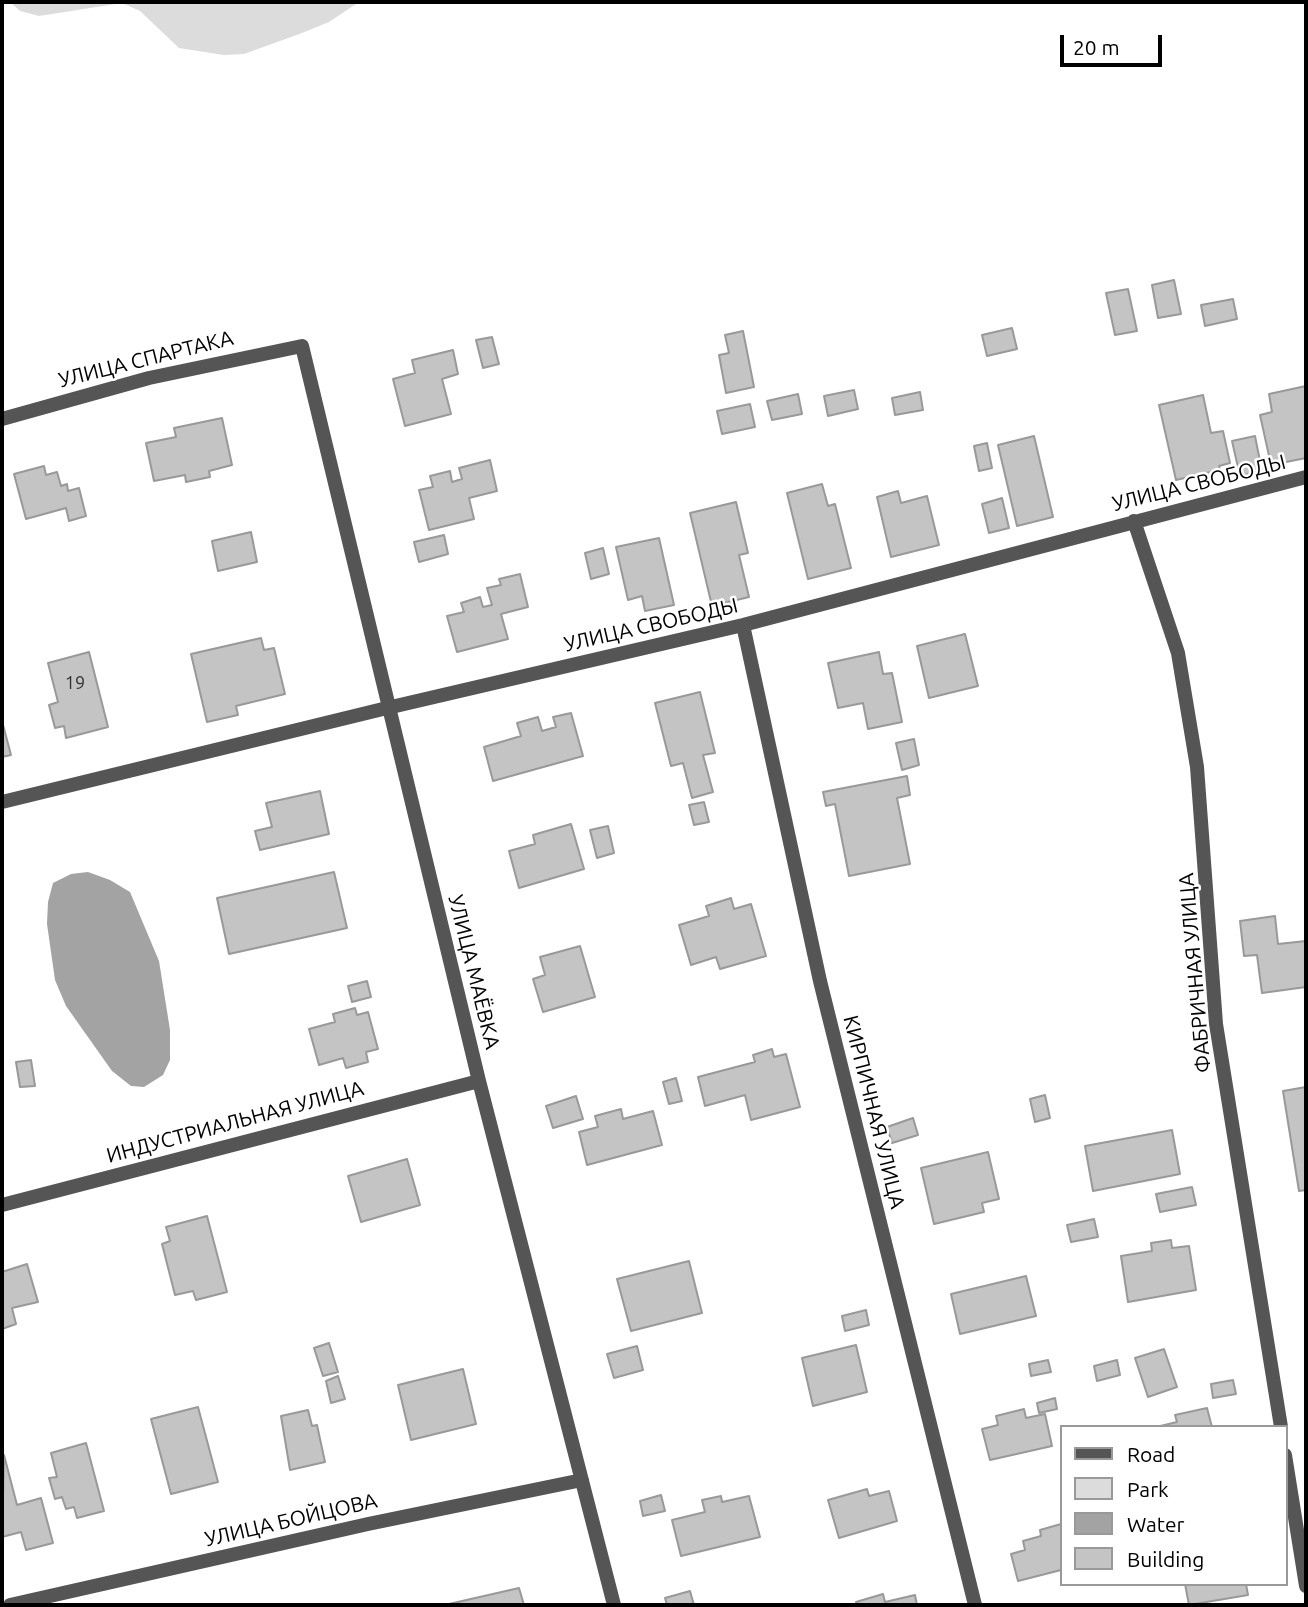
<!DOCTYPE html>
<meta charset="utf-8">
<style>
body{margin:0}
#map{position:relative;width:1308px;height:1607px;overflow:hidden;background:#fff;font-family:Ubuntu,sans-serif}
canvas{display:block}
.frame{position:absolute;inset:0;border:4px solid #000;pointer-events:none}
.legend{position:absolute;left:1060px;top:1425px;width:228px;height:161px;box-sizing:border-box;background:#fff;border:2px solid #999;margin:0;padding:9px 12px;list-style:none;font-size:21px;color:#000}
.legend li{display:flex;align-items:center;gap:14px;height:35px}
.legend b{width:35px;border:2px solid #999}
.scale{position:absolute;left:1060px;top:35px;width:102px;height:32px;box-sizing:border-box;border:4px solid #000;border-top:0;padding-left:9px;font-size:21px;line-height:24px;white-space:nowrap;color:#000;-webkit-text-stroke:5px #fff;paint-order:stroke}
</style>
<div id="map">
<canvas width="1308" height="1607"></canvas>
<div class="frame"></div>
<ul class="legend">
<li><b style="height:9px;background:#555"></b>Road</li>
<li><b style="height:19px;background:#dcdcdc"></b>Park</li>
<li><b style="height:19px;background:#a3a3a3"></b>Water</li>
<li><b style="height:19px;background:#c4c4c4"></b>Building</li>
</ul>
<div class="scale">20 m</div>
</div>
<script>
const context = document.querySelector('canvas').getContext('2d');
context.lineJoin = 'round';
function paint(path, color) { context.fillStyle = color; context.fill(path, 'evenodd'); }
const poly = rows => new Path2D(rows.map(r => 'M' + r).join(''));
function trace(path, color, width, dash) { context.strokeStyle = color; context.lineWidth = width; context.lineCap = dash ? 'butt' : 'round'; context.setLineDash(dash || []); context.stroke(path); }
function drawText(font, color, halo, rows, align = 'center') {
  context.font = font + ' Ubuntu,sans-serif'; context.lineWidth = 5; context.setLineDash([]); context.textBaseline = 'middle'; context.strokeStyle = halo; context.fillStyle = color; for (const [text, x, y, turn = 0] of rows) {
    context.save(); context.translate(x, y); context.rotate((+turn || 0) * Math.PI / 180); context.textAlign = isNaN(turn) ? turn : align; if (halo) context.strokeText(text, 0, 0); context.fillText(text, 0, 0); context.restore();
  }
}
const green = poly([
 [10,2,359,2,329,22,302,33,244,54,224,55,179,48,140,11,122,3,39,16,20,11]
]);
const water = poly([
 [88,872,110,880,130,892,159,961,170,1030,170,1060,163,1075,144,1087,131,1086,112,1071,66,1006,55,980,47,924,48,902,53,883,71,874]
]);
const building = poly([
 [1174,280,1181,314,1158,318,1152,285,1174,280],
 [1128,289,1137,331,1115,335,1106,293,1128,289],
 [1233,299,1237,319,1205,326,1201,305,1233,299],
 [1012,328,1017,349,987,356,982,335,1012,328],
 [743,331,754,387,726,393,719,355,729,353,725,335,743,331],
 [492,337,499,364,483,368,476,340,492,337],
 [453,350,458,374,442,379,451,414,405,426,393,379,415,373,412,360,453,350],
 [1306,386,1306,458,1271,465,1260,415,1272,412,1269,394,1306,386],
 [854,390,858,409,828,416,824,396,854,390],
 [920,392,923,410,895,415,892,398,920,392],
 [798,394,802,414,772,420,767,401,798,394],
 [1203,395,1211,433,1223,431,1230,463,1219,466,1220,470,1176,480,1159,405,1203,395],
 [750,404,755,427,722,434,717,411,750,404],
 [222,418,232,465,209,471,210,477,186,482,185,475,154,481,146,443,176,437,174,428,222,418],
 [1034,436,1053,517,1017,526,998,445,1034,436],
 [1255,436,1262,471,1240,476,1232,441,1255,436],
 [987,443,992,468,979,471,974,446,987,443],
 [490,460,497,491,469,498,474,519,429,530,419,490,433,487,430,476,450,471,452,482,462,479,459,468,490,460],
 [44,466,46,475,57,472,61,486,67,484,68,491,79,488,86,516,69,521,66,508,26,519,14,474,44,466],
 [822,484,828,506,835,504,851,568,808,579,787,493,822,484],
 [898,491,901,503,927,496,939,545,891,557,877,497,898,491],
 [1002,498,1009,528,989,533,982,504,1002,498],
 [736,502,748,553,739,555,749,597,712,606,690,513,736,502],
 [251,532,257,562,218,571,212,541,251,532],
 [444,535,448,554,419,562,414,542,444,535],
 [659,538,674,605,645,611,642,596,628,600,616,547,659,538],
 [603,548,609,574,591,579,585,553,603,548],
 [520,574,528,607,501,614,508,639,457,652,447,616,464,612,461,603,480,597,483,607,492,605,487,588,501,585,499,579,520,574],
 [965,634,978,686,929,698,917,646,965,634],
 [261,638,264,650,274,648,285,694,236,706,238,715,207,722,191,654,261,638],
 [89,652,108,727,66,738,64,726,55,728,49,705,58,702,48,663,89,652],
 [879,652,883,674,892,673,902,722,868,729,863,703,838,708,828,663,879,652],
 [700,692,715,753,703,755,713,792,692,798,683,763,671,766,655,703,700,692],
 [571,713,583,756,493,781,484,747,521,736,517,723,538,717,542,731,556,727,553,717,571,713],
 [2,721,11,755,2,757,2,721],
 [914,739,919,765,902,770,896,743,914,739],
 [907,776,910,795,897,798,910,864,849,876,835,804,826,806,823,792,907,776],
 [320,791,329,834,260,850,255,831,272,827,266,803,320,791],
 [704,802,709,822,694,825,689,805,704,802],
 [571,824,584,869,519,888,509,851,535,844,533,835,571,824],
 [608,826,614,853,597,858,590,830,608,826],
 [334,872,347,928,229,954,217,898,334,872],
 [731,898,734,909,751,904,766,956,720,969,716,957,691,965,679,925,709,916,706,906,731,898],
 [1275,916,1278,944,1306,941,1306,987,1262,993,1257,955,1244,956,1240,921,1275,916],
 [580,946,595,997,543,1012,533,979,545,975,540,957,580,946],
 [367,981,371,997,352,1002,348,986,367,981],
 [355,1008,357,1015,368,1012,378,1049,366,1052,368,1062,346,1068,343,1058,319,1065,309,1029,335,1022,333,1014,355,1008],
 [772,1049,774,1057,786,1054,800,1107,751,1120,745,1095,705,1106,698,1077,755,1062,753,1055,772,1049],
 [31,1060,35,1086,20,1087,16,1062,31,1060],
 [676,1078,682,1101,669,1104,663,1082,676,1078],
 [1306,1087,1306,1190,1299,1191,1283,1091,1306,1087],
 [1045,1095,1050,1118,1035,1122,1030,1099,1045,1095],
 [576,1096,583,1119,553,1128,546,1106,576,1096],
 [621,1109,623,1119,653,1111,662,1145,587,1165,579,1132,598,1127,595,1116,621,1109],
 [913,1118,918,1135,892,1143,887,1127,913,1118],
 [1172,1130,1180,1174,1093,1191,1085,1146,1172,1130],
 [988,1152,999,1199,982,1203,984,1212,934,1224,921,1168,988,1152],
 [407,1159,420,1205,361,1222,348,1176,407,1159],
 [1192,1187,1196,1205,1160,1212,1156,1194,1192,1187],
 [207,1216,227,1292,196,1300,193,1291,175,1295,162,1244,170,1241,166,1227,207,1216],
 [1094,1219,1098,1237,1071,1242,1067,1225,1094,1219],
 [1171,1240,1172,1248,1189,1246,1196,1290,1128,1302,1121,1256,1152,1251,1151,1243,1171,1240],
 [689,1261,702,1313,631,1331,617,1279,689,1261],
 [27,1264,38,1302,12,1308,16,1324,2,1329,2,1272,27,1264],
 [1026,1276,1036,1316,960,1334,951,1294,1026,1276],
 [866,1310,869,1325,845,1331,842,1316,866,1310],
 [329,1343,338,1372,323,1376,314,1348,329,1343],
 [856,1345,867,1392,813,1406,802,1358,856,1345],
 [637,1346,643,1370,614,1378,607,1354,637,1346],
 [1164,1349,1177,1387,1148,1397,1135,1358,1164,1349],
 [1048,1360,1051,1372,1031,1376,1029,1364,1048,1360],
 [1117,1360,1120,1375,1097,1381,1094,1366,1117,1360],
 [463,1369,476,1424,411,1440,398,1385,463,1369],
 [338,1376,345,1399,331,1403,326,1381,338,1376],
 [1233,1380,1236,1394,1213,1398,1211,1384,1233,1380],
 [1055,1398,1057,1409,1039,1413,1037,1403,1055,1398],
 [198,1407,218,1482,171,1494,151,1419,198,1407],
 [1207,1408,1212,1427,1156,1427,1177,1422,1175,1415,1207,1408],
 [1024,1409,1026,1418,1045,1414,1052,1446,990,1460,982,1429,998,1425,996,1416,1024,1409],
 [308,1410,312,1426,317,1425,325,1462,290,1470,281,1416,308,1410],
 [86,1443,104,1511,77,1518,74,1507,66,1509,62,1497,55,1499,49,1478,57,1477,51,1453,86,1443],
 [4,1455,17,1505,41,1498,53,1543,26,1550,21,1532,2,1537,4,1455],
 [867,1489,869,1496,889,1491,897,1521,839,1538,828,1500,867,1489],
 [661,1495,665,1511,643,1516,640,1501,661,1495],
 [721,1496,722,1502,749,1496,760,1537,681,1556,672,1520,705,1512,702,1500,721,1496],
 [1061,1524,1061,1570,1018,1581,1011,1554,1025,1550,1023,1541,1041,1536,1040,1530,1061,1524],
 [1185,1584,1246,1584,1248,1595,1189,1605,1185,1584],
 [519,1588,524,1605,449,1605,449,1604,519,1588],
 [690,1591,694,1605,667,1605,665,1598,690,1591],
 [883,1594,885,1602,915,1595,917,1605,857,1605,856,1602,883,1594]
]);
const minor = poly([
 [2,419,149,378,302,346,479,1081,614,1605],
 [1134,521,1178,653,1197,767,1216,1024,1281,1427],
 [743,625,820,981,975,1605],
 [2,802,387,708,743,625,1306,477],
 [2,1205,479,1081],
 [1285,1455,1306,1586],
 [10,1605,368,1524,582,1480]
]);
const numberNames = [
 ["19",75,683]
];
const streetNames = [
 ["УЛИЦА СПАРТАКА",146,359,-14],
 ["УЛИЦА СВОБОДЫ",1199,483,-14],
 ["УЛИЦА СВОБОДЫ",651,625,-13],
 ["УЛИЦА МАЁВКА",474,972,76],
 ["ФАБРИЧНАЯ УЛИЦА",1195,973,-95],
 ["КИРПИЧНАЯ УЛИЦА",874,1112,76],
 ["ИНДУСТРИАЛЬНАЯ УЛИЦА",235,1122,-15],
 ["УЛИЦА БОЙЦОВА",291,1520,-13]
];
paint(green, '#dcdcdc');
paint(water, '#a3a3a3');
paint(building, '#c4c4c4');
trace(building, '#999', 2);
trace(minor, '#555', 14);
drawText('18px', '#313131', null, numberNames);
drawText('21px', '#000', '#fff', streetNames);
</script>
